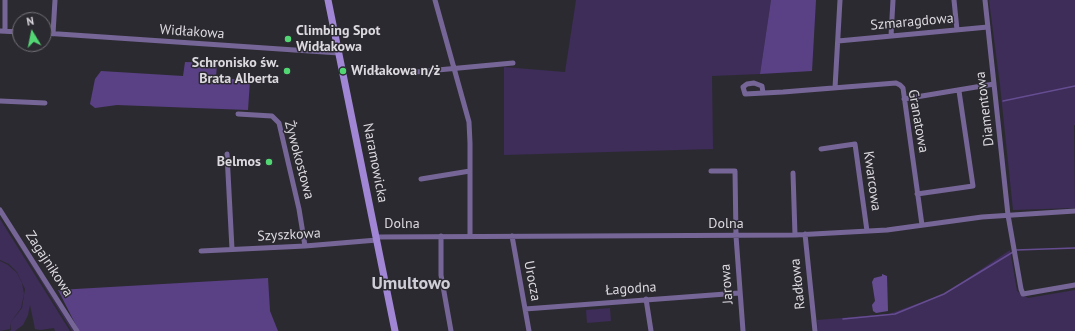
<!DOCTYPE html>
<meta charset="utf-8">
<style>
body{margin:0}
#map{position:relative;width:1075px;height:331px;overflow:hidden;background:#2c2a31;font-family:"PT Sans",sans-serif}
canvas{display:block}
.north{position:absolute;left:12px;top:12px;width:40px;height:40px;box-sizing:border-box;background:#2c2a31;border:1px solid #727077;border-radius:50%;rotate:350deg;font-size:11px;font-weight:700;line-height:16px;text-align:center;color:#dcdadf}
.north::after{content:'';display:block;margin:auto;width:14px;height:18px;background:#52d673;clip-path:polygon(50% 0,100% 100%,50% 72%,0 100%)}
</style>
<div id="map">
<canvas width="1075" height="331"></canvas>
<div class="north">N</div>
</div>
<script>
const context = document.querySelector('canvas').getContext('2d');
context.lineJoin = 'round';
function paint(path, color) { context.fillStyle = color; context.fill(path, 'evenodd'); }
const poly = rows => new Path2D(rows.map(r => 'M' + r).join(''));
function trace(path, color, width, dash) { context.strokeStyle = color; context.lineWidth = width; context.lineCap = dash ? 'butt' : 'round'; context.setLineDash(dash || []); context.stroke(path); }
function drawText(font, color, halo, rows, align = 'center') {
  context.font = font + ' "PT Sans",sans-serif'; context.lineWidth = 3; context.setLineDash([]); context.textBaseline = 'middle'; context.strokeStyle = halo; context.fillStyle = color; for (const [text, x, y, turn = 0] of rows) {
    context.save(); context.translate(x, y); context.rotate((+turn || 0) * Math.PI / 180); context.textAlign = isNaN(turn) ? turn : align; if (halo) context.strokeText(text, 0, 0); context.fillText(text, 0, 0); context.restore();
  }
}
const green = poly([
 [576,0,771,0,760,74,712,76,713,149,504,155,504,67,565,72],
 [989,0,1075,0,1075,125,1074,125,1075,208,1013,210,1000,85],
 [0,215,74,331,72,331],
 [0,219,70,331,55,331,54,328,40,330,35,329,30,305,28,315,23,325,15,331,9,331,11,330,10,323,22,308,25,289,17,272,9,264,0,260],
 [1010,250,1017,291,1028,298,1075,290,1075,331,818,331,817,320,889,314,944,294],
 [0,261,8,265,17,273,22,283,24,294,21,308,10,323,10,329,0,331],
 [610,308,611,321,587,323,586,310]
]);
const forest = poly([
 [771,0,816,0,812,71,760,74],
 [185,62,217,63,216,78,250,80,248,110,117,105,95,108,90,104,95,79,101,71,183,76],
 [268,278,270,311,278,331,79,331,58,290]
]);
const water = poly([
 [882,274,887,276,888,311,876,313,873,311,872,305,875,301,872,282,874,278,882,276]
]);
const stream = poly([
 [1003,101,1075,86],
 [1016,250,1075,248],
 [843,319,895,314,944,294,1013,252]
]);
const street = poly([
 [435,0,469,122,470,143,470,236],
 [954,0,957,30],
 [985,0,1008,215,1021,289,1023,294,1075,285],
 [0,31,20,32],
 [5,31,5,0],
 [44,33,339,53],
 [53,34,55,0],
 [891,36,893,0],
 [838,41,988,27],
 [403,71,416,72,513,63],
 [835,88,840,0],
 [763,93,762,86,754,83,747,84,743,87,745,94,783,92,896,83,900,85,903,88,922,225],
 [904,99,994,84],
 [0,101,45,103],
 [238,114,272,116,279,123,299,209,305,246],
 [821,149,855,144,867,231],
 [227,154,232,249],
 [711,171,735,171,736,236,743,331],
 [793,173,795,235],
 [421,179,470,171],
 [917,194,973,186,959,91],
 [0,210,77,331],
 [805,234,815,331],
 [441,236,441,275,451,331],
 [512,236,529,331],
 [376,237,795,235,887,230,982,217,1075,211],
 [201,251,305,246,377,240],
 [646,299,651,331],
 [525,309,739,293]
]);
const secondary = poly([
 [328,0,395,331]
]);
const markers = [
 [288,39,4,"#52d673"],
 [287,71,4,"#52d673"],
 [343,71,4,"#52d673"],
 [269,162,4,"#52d673"]
];
const streetNames = [
 ["Szmaragdowa",912,22,-5],
 ["Widłakowa",192,32,4],
 ["Diamentowa",985,109,-97],
 ["Granatowa",918,121,80],
 ["Żywokostowa",299,160,75],
 ["Naramowicka",375,163,79],
 ["Kwarcowa",872,181,82],
 ["Dolna",402,224],
 ["Dolna",726,224],
 ["Szyszkowa",289,235,-3],
 ["Zagajnikowa",49,264,57],
 ["Urocza",532,281,79],
 ["Jarowa",727,284,-94],
 ["Radłowa",798,284,-96],
 ["Łagodna",631,289,-4]
];
const poiNames = [
 ["Climbing Spot",296,31],
 ["Widłakowa",296,47],
 ["Schronisko św.",279,63,"right"],
 ["Brata Alberta",279,79,"right"],
 ["Widłakowa n/ż",351,71],
 ["Belmos",261,162,"right"]
];
const districtNames = [
 ["Umultowo",411,284]
];
paint(green, '#3d2d58');
paint(forest, '#5a4186');
paint(water, '#664d92');
trace(stream, '#664d92', 1.5);
trace(street, '#766697', 5);
trace(secondary, '#a086d4', 7);
for (const [x, y, r, color] of markers) { const dot = new Path2D(); dot.arc(x, y, r, 0, 2 * Math.PI); context.fillStyle = color; context.fill(dot); trace(dot, '#2c2a31', 1.5); }
drawText('14px', '#dcdadf', '#2c2a31', streetNames);
drawText('bold 14px', '#dcdadf', '#2c2a31', poiNames, 'left');
drawText('bold 18px', '#cfcdd6', '#2c2a31', districtNames);
</script>
